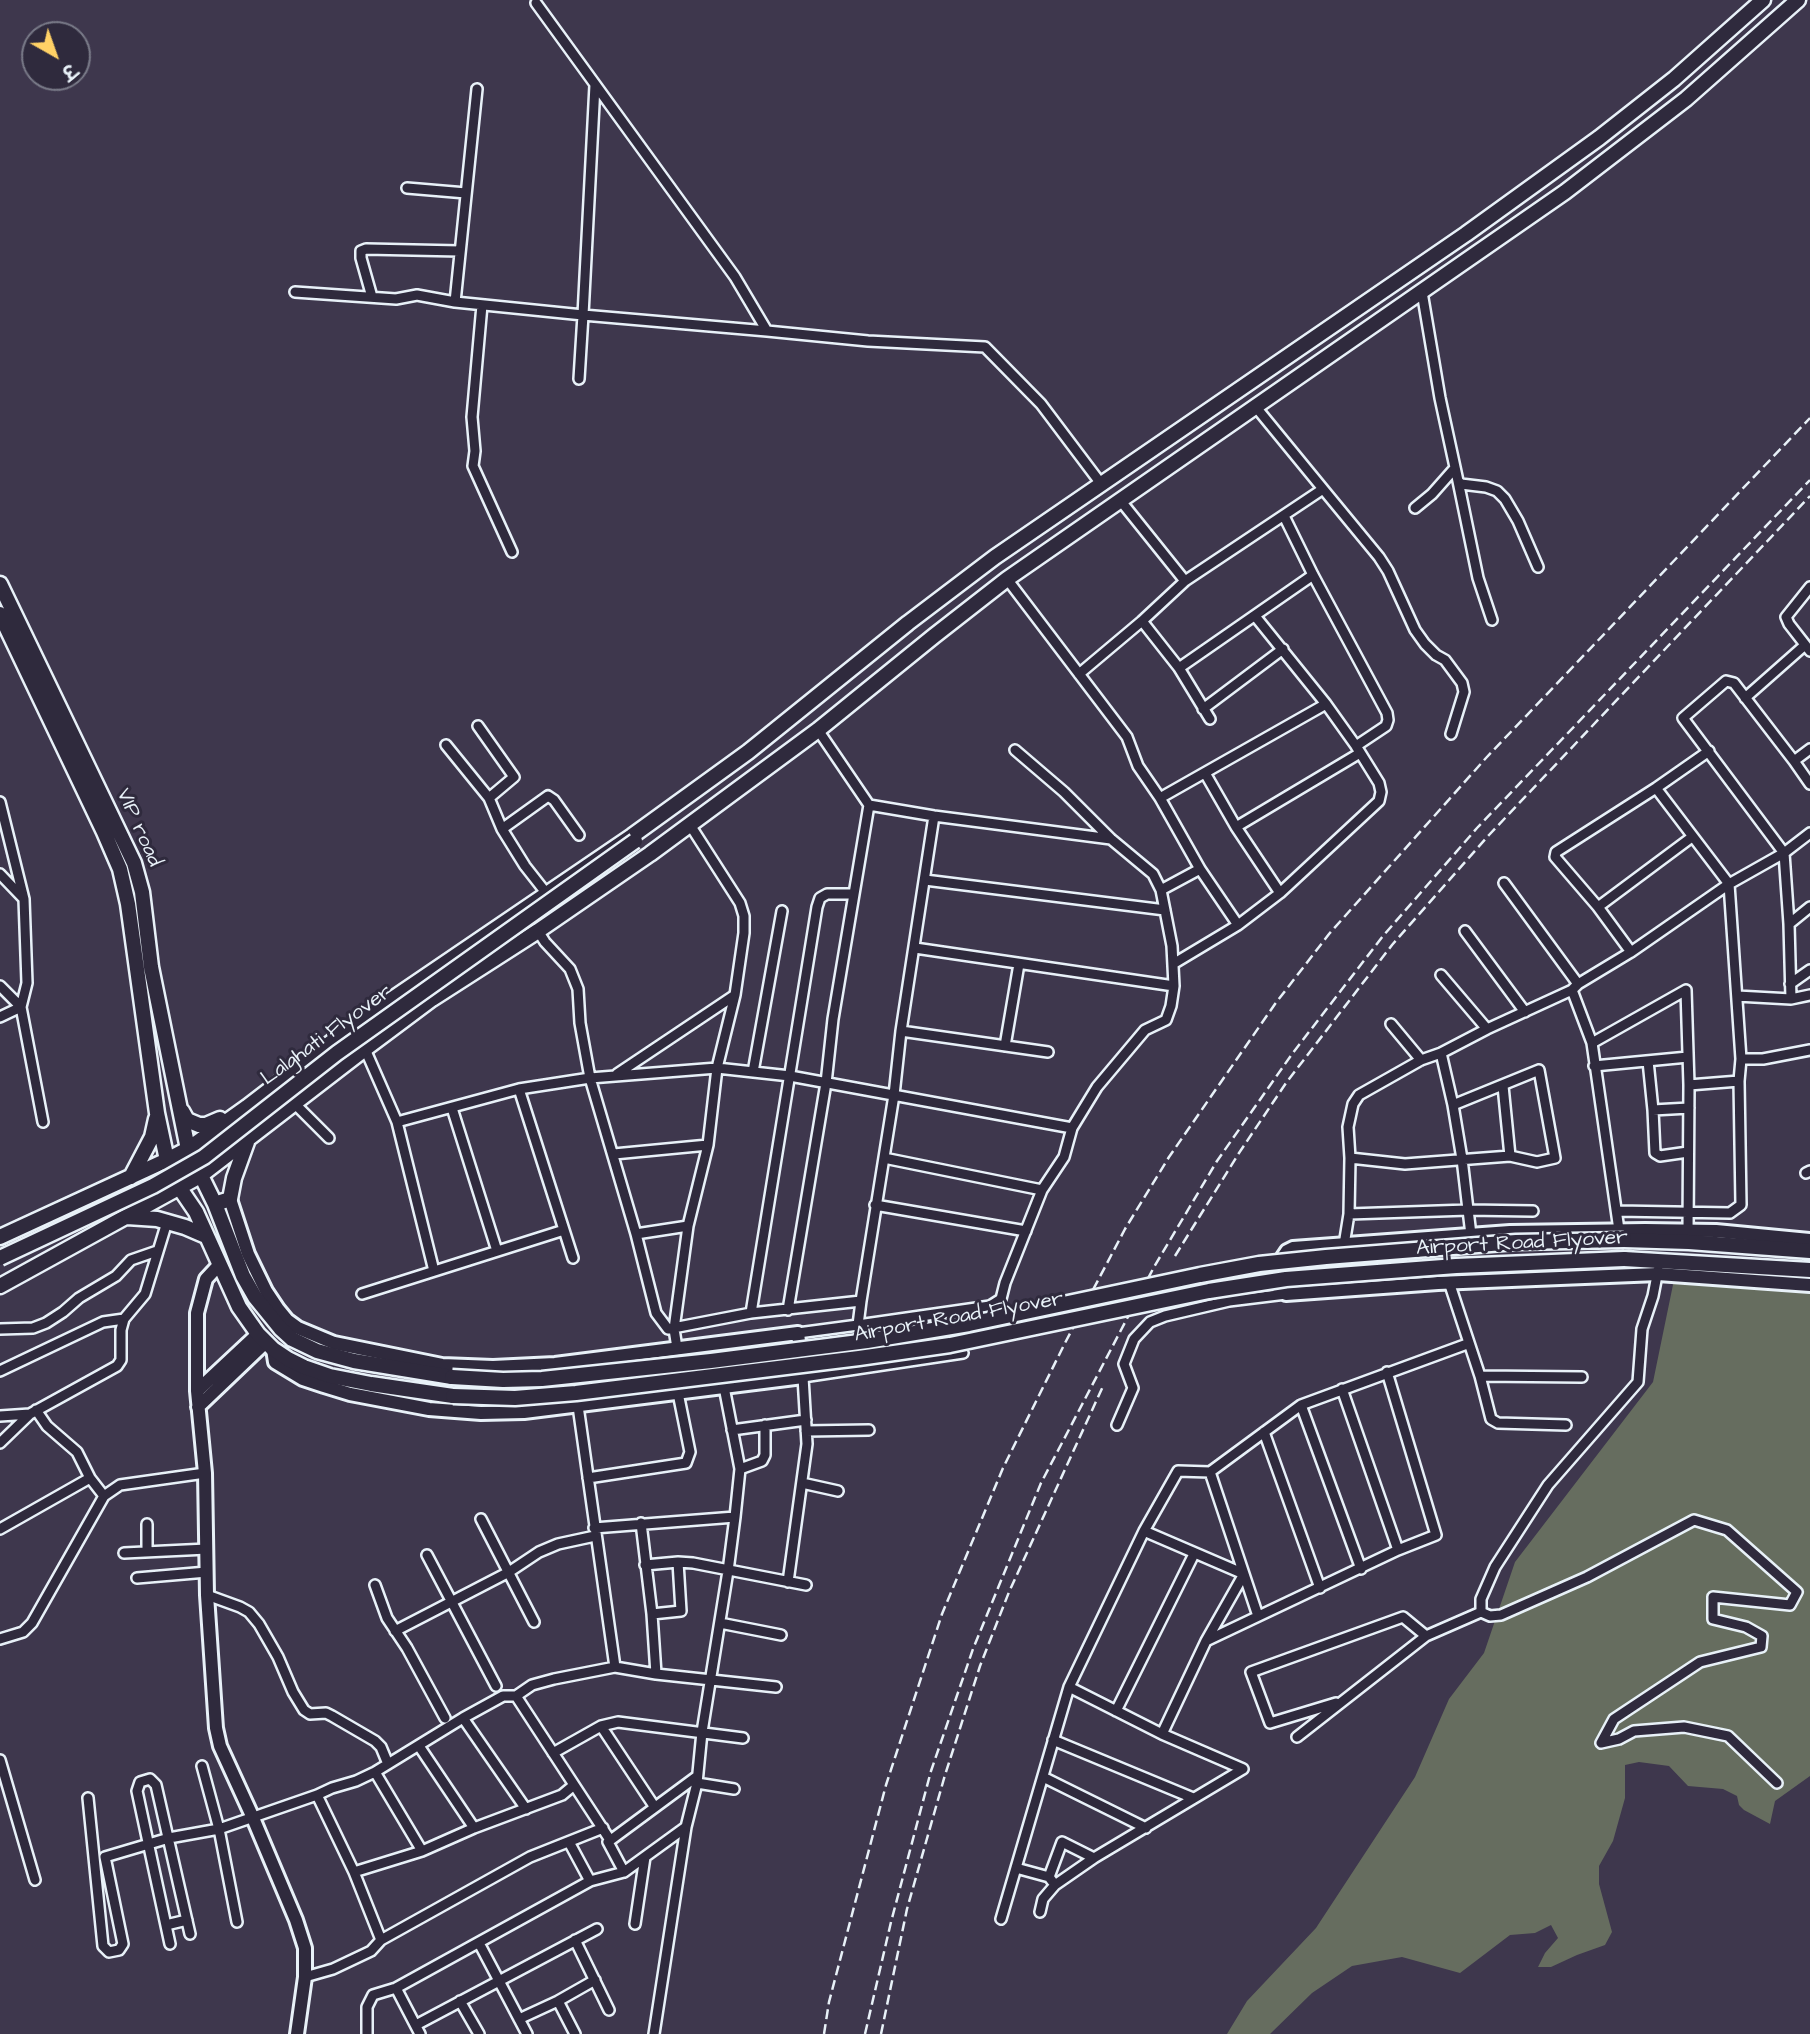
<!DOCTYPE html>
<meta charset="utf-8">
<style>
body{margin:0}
#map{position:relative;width:1810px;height:2034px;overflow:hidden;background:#3e374d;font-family:"Architects Daughter","Playpen Sans Deva",sans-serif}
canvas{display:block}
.north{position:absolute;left:21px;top:21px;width:70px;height:70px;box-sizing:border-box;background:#2f2a3d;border:2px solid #797a88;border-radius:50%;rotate:140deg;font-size:19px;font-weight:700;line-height:28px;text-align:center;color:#e8f1f8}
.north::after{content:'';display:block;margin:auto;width:24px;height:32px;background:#ffd166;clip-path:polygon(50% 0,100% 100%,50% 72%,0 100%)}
</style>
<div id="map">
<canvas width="1810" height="2034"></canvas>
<div class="north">उ</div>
</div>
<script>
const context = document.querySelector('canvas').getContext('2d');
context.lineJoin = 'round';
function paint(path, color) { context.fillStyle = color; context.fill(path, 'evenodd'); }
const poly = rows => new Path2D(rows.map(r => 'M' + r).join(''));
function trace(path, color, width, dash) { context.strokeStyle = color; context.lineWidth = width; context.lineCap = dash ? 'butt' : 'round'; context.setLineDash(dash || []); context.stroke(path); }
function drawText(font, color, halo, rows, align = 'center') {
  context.font = font + ' "Architects Daughter",sans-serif'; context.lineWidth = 6; context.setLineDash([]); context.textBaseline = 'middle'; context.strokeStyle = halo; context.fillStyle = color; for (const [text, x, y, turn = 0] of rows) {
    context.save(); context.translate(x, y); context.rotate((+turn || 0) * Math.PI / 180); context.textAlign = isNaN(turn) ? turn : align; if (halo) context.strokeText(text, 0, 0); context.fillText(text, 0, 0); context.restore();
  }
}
const green = poly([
 [1675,1275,1810,1288,1810,1776,1775,1801,1770,1824,1744,1810,1739,1805,1737,1796,1723,1789,1688,1786,1669,1766,1639,1762,1625,1765,1625,1798,1613,1841,1599,1866,1599,1884,1612,1932,1605,1945,1577,1955,1551,1967,1538,1967,1545,1953,1558,1938,1551,1925,1535,1933,1510,1935,1460,1973,1402,1957,1352,1966,1312,1993,1270,2034,1227,2034,1247,2001,1316,1928,1415,1777,1449,1699,1484,1653,1515,1562,1653,1382]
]);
const street = poly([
 [536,3,735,277,767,331,583,315,595,85],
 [407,188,466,193],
 [295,292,396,299,417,295,455,302,477,89],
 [1422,292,1440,398,1458,481,1461,484,1486,487,1497,491,1505,499,1518,521,1538,567],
 [372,297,361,258,361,251,366,249,460,251],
 [455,302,583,315,579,379],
 [482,305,472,417,475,451,473,466,512,552],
 [767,331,868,341,985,347,1041,404,1102,485],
 [1255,406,1323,489],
 [1458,481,1478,578,1492,620],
 [1120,500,1185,581],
 [1415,508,1432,494,1455,468],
 [1284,516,1313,575,1387,713,1388,720,1386,726,1356,746],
 [1007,579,1127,737,1138,766,1160,798,1200,869,1238,925],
 [1810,587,1786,617,1789,624,1810,651],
 [1179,668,1313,575],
 [1079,674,1142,621],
 [1745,698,1805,645],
 [1203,709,1283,649],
 [1210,719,1179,668,1142,621,1185,581,1323,489,1379,557,1388,571,1415,630,1425,644,1436,655,1445,660,1462,683,1464,692,1451,734],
 [478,726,514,777,489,798],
 [446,745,489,798,502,829,525,866,547,894],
 [1794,761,1810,749],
 [1205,773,1236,827,1280,893],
 [1160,798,1326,704],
 [0,802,24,899,27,983,21,1007,43,1122],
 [869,805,934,816,1111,839],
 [1236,827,1360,753],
 [502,829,548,796,554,800,579,835],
 [0,874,23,898],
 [925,880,1165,910],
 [1504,883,1578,984],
 [1161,890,1200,869],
 [1598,907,1692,837],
 [1789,924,1810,907],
 [538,931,545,942,570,969,578,989,580,1023,590,1078,636,1234,656,1313,668,1329,751,1313,861,1301,858,1325,990,1306,1001,1299,1005,1283,1042,1190,1064,1157,1072,1128,1097,1087,1145,1030,1166,1020,1171,1006,1174,986,1172,946,1161,890,1153,874,1111,839,1064,792,1015,750],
 [1465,931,1525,1012],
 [915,948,1174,986],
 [1631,952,1598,907,1555,857,1556,852,1656,788,1709,751],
 [1173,964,1238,925,1280,893,1379,801,1381,792,1379,783,1356,746,1326,704,1255,616],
 [1441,975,1487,1029],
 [1790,984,1810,970],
 [0,986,21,1007,0,1017],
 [1572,990,1592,1043,1619,1230],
 [1737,996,1791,999,1810,995],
 [1791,999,1789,924,1784,853,1683,718,1726,681,1734,683,1794,761,1810,784],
 [1391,1024,1421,1060],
 [901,1031,1048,1052],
 [1592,1043,1686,990,1689,1085,1688,1231],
 [1005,1046,1019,964],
 [365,1049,397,1122,434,1271],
 [1441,1053,1453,1105,1462,1159,1471,1235],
 [1741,1059,1763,1059,1810,1050],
 [1648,1061,1653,1110],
 [1594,1066,1688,1057],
 [753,1072,782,911],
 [617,1074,735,995],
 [1689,1085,1739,1081],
 [1503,1086,1510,1156],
 [519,1089,573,1258],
 [294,1103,329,1138],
 [452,1108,497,1251],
 [397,1122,519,1089,590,1078,717,1068,790,1076,1072,1128],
 [1688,1152,1660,1156,1655,1153,1653,1110,1689,1108],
 [614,1154,708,1145],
 [884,1158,1042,1190],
 [1350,1158,1405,1164,1510,1156,1537,1162,1555,1158,1539,1070,1453,1105],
 [1806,1173,1810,1171],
 [875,1205,1026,1231],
 [1618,1211,1730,1213,1741,1205,1739,1081,1741,1059,1729,884,1656,788],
 [1349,1214,1468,1210,1533,1211],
 [636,1234,688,1226],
 [1344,1245,1349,1214,1350,1158,1348,1127,1353,1104,1359,1095,1421,1060,1441,1053,1487,1029,1572,990,1578,984,1631,952,1729,884,1784,853,1810,833],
 [1449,1282,1480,1376,1491,1419,1498,1423,1566,1425],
 [362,1294,564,1230],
 [861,1301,894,1095,901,1031,934,816],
 [788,1310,826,1083,833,1019,869,805,818,730],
 [751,1313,817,907,820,898,827,894,854,894],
 [0,1329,33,1328,46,1323,63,1312,79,1298,116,1276,131,1260,157,1251],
 [798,1333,858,1325],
 [677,1348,674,1329,688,1226,708,1145,717,1068,735,995,744,933,744,916,740,903,690,825],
 [0,1371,103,1322,124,1319],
 [1480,1376,1582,1377],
 [1342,1389,1398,1550],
 [1301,1405,1361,1569],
 [578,1406,615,1667],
 [36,1410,47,1426,77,1452,90,1478],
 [0,1416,30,1414,117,1366,121,1360,121,1330,124,1319,145,1294,167,1222],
 [1117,1425,1133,1388,1124,1364,1134,1339,1150,1322,1165,1316,1229,1301,1286,1294],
 [732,1430,806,1420],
 [806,1431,869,1430],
 [1264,1432,1320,1588],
 [0,1443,29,1415],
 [740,1469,762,1461,765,1455,765,1425],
 [1210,1472,1258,1616],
 [588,1478,686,1463,690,1452,678,1393],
 [802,1483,838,1491],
 [481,1519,534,1622],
 [641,1523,652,1614,656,1674],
 [147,1524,147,1552],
 [594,1528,735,1517],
 [0,1529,90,1478,104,1496],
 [1144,1531,1244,1574,1206,1641,1162,1734],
 [124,1553,207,1549],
 [427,1555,496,1686],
 [645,1565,678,1562,693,1563,806,1585],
 [137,1578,207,1572],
 [788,1582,807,1444,803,1377,963,1353],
 [375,1585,387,1618,407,1648,445,1718],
 [207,1595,240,1607,249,1612,259,1624,278,1657,293,1692,304,1710,310,1714,326,1713,332,1716,375,1741,381,1747,388,1764],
 [1481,1612,1481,1599,1495,1567,1548,1485,1638,1382,1642,1329,1653,1296,1658,1270],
 [652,1614,681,1611,678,1562],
 [720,1623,781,1635],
 [395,1631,509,1572,539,1552,558,1544,595,1536],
 [0,1639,23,1632,32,1623,104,1496,120,1485,205,1473],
 [1206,1641,1398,1550,1436,1535,1387,1372],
 [1069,1687,1162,1734,1243,1769],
 [516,1696,532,1685,554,1679,615,1667,656,1674,776,1687],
 [1336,1703,1270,1723,1251,1672,1403,1617,1426,1636],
 [1116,1711,1194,1554],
 [463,1718,526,1809],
 [601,1726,654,1806],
 [1297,1737,1426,1636,1481,1612,1490,1616,1501,1615,1587,1577,1694,1520,1727,1530,1797,1592,1790,1605,1713,1597,1713,1619,1746,1627,1762,1636,1761,1647,1700,1662,1614,1719,1601,1743,1619,1739,1634,1731,1684,1727,1728,1736,1777,1783],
 [1053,1740,1193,1798],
 [419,1746,474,1828],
 [553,1753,601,1726,618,1722,743,1738],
 [0,1760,35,1880],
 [202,1766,219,1829,237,1922],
 [375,1772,422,1851],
 [1043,1777,1146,1828],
 [697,1783,734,1789],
 [317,1795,354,1872,381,1940],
 [88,1798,103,1946,109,1952,119,1950,123,1944,105,1857,169,1838,219,1829,317,1795,332,1788,356,1781,375,1772,463,1718,503,1696,516,1696,610,1840],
 [569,1842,590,1881],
 [1016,1868,1049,1877,1052,1881],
 [354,1872,422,1851,474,1828,562,1795,574,1785],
 [624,1872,608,1842,696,1777],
 [1049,1877,1062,1842,1094,1858],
 [1040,1912,1043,1899,1055,1885,1094,1858,1243,1769],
 [1001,1919,1069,1687,1144,1531,1178,1471,1210,1472,1301,1405,1467,1344],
 [635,1924,645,1857],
 [166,1925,187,1920],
 [575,1940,609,2010],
 [479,1943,527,2034],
 [170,1944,137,1791,140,1782,150,1779,156,1785,190,1934],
 [305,1977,333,1969,371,1951,381,1940,530,1857,603,1828],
 [396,1988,420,2034],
 [460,2001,479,2034],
 [558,2001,595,1980],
 [519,2019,558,2001,575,2034],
 [416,2025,597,1929],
 [367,2034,367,2007,373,1995,396,1988,590,1881,624,1872,686,1827],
 [654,2034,686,1827,697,1783,702,1732,728,1571,735,1517,740,1469,724,1387]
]);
const secondary = poly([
 [230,1199,248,1254,266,1291,278,1309,287,1320,298,1328,334,1343,442,1365,493,1367,555,1364,798,1333,803,1377,524,1412,481,1413,429,1409,350,1394,324,1386,303,1379,275,1362,273,1349],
 [1810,1240,1716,1231,1645,1230,1510,1232,1293,1248,1287,1251,1283,1257,1279,1288,1286,1294,1438,1283,1658,1274,1810,1285],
 [219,1265,206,1279,197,1313,197,1391,205,1473,207,1595,216,1728,220,1746,253,1818,296,1920,305,1948,305,1977,297,2034],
 [197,1391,258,1334],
 [198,1407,266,1342]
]);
const primary = poly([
 [0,584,134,863,142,892,151,967,188,1149,215,1204,243,1276,255,1297,281,1329,292,1339,317,1351,354,1361,452,1377],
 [0,614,104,832,120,869,128,904,157,1113,167,1160,179,1187,196,1212,239,1307,258,1334,273,1349,288,1359,304,1367,330,1376,371,1384,453,1396],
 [182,1111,187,1120,199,1125,206,1125,220,1119],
 [131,1177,152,1137,156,1119],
 [215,1204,230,1199,234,1178,247,1142],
 [127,1217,157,1219,185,1227,206,1236],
 [0,1237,167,1160,188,1149,247,1107,351,1027,632,836,748,752,908,623,995,557,1466,234,1599,138,1674,79,1763,0],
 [1624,1240,1689,1242,1810,1251],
 [1624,1259,1810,1270],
 [0,1286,200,1176,365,1049,432,999,538,931,650,854,818,730,934,636,1007,579,1565,192,1686,99,1798,0]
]);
const rail = poly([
 [1175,1256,1239,1153,1286,1083,1392,945,1489,835,1810,496],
 [824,2034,829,2002,886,1785,942,1614,1003,1468,1065,1343,1125,1229,1169,1157,1275,1004,1329,934,1486,758,1810,418],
 [865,2034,891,1922,931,1771,973,1649,1041,1483,1154,1267,1217,1161,1292,1054,1383,936,1477,828,1810,480],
 [881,2034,907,1909,945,1775,980,1666,1009,1592,1104,1384]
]);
const primaryBridge = poly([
 [0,1258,153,1186,204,1157,337,1053,635,841],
 [452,1377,503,1380,542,1379,711,1361,867,1341,969,1324,1200,1275,1259,1264,1326,1257,1516,1242,1624,1240],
 [453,1396,515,1398,576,1393,859,1358,950,1345,1209,1291,1286,1279,1456,1266,1624,1259]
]);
const streetNames = [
 ["VIP road",138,828,66],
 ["Lalghati Flyover",327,1036,-36],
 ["Airport Road Flyover",1522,1244,-3],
 ["Airport Road Flyover",959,1318,-10]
];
paint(green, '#666d5f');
trace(street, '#e8f1f8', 14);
trace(secondary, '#e8f1f8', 18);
trace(primary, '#e8f1f8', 19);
trace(street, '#2f2a3d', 9);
trace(secondary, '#2f2a3d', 12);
trace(primary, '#2f2a3d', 14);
trace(rail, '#e8f1f8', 2.5, [10, 5]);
trace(primaryBridge, '#e8f1f8', 19, []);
trace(primaryBridge, '#2f2a3d', 14);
drawText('21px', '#e8f1f8', '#2f2a3d', streetNames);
</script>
